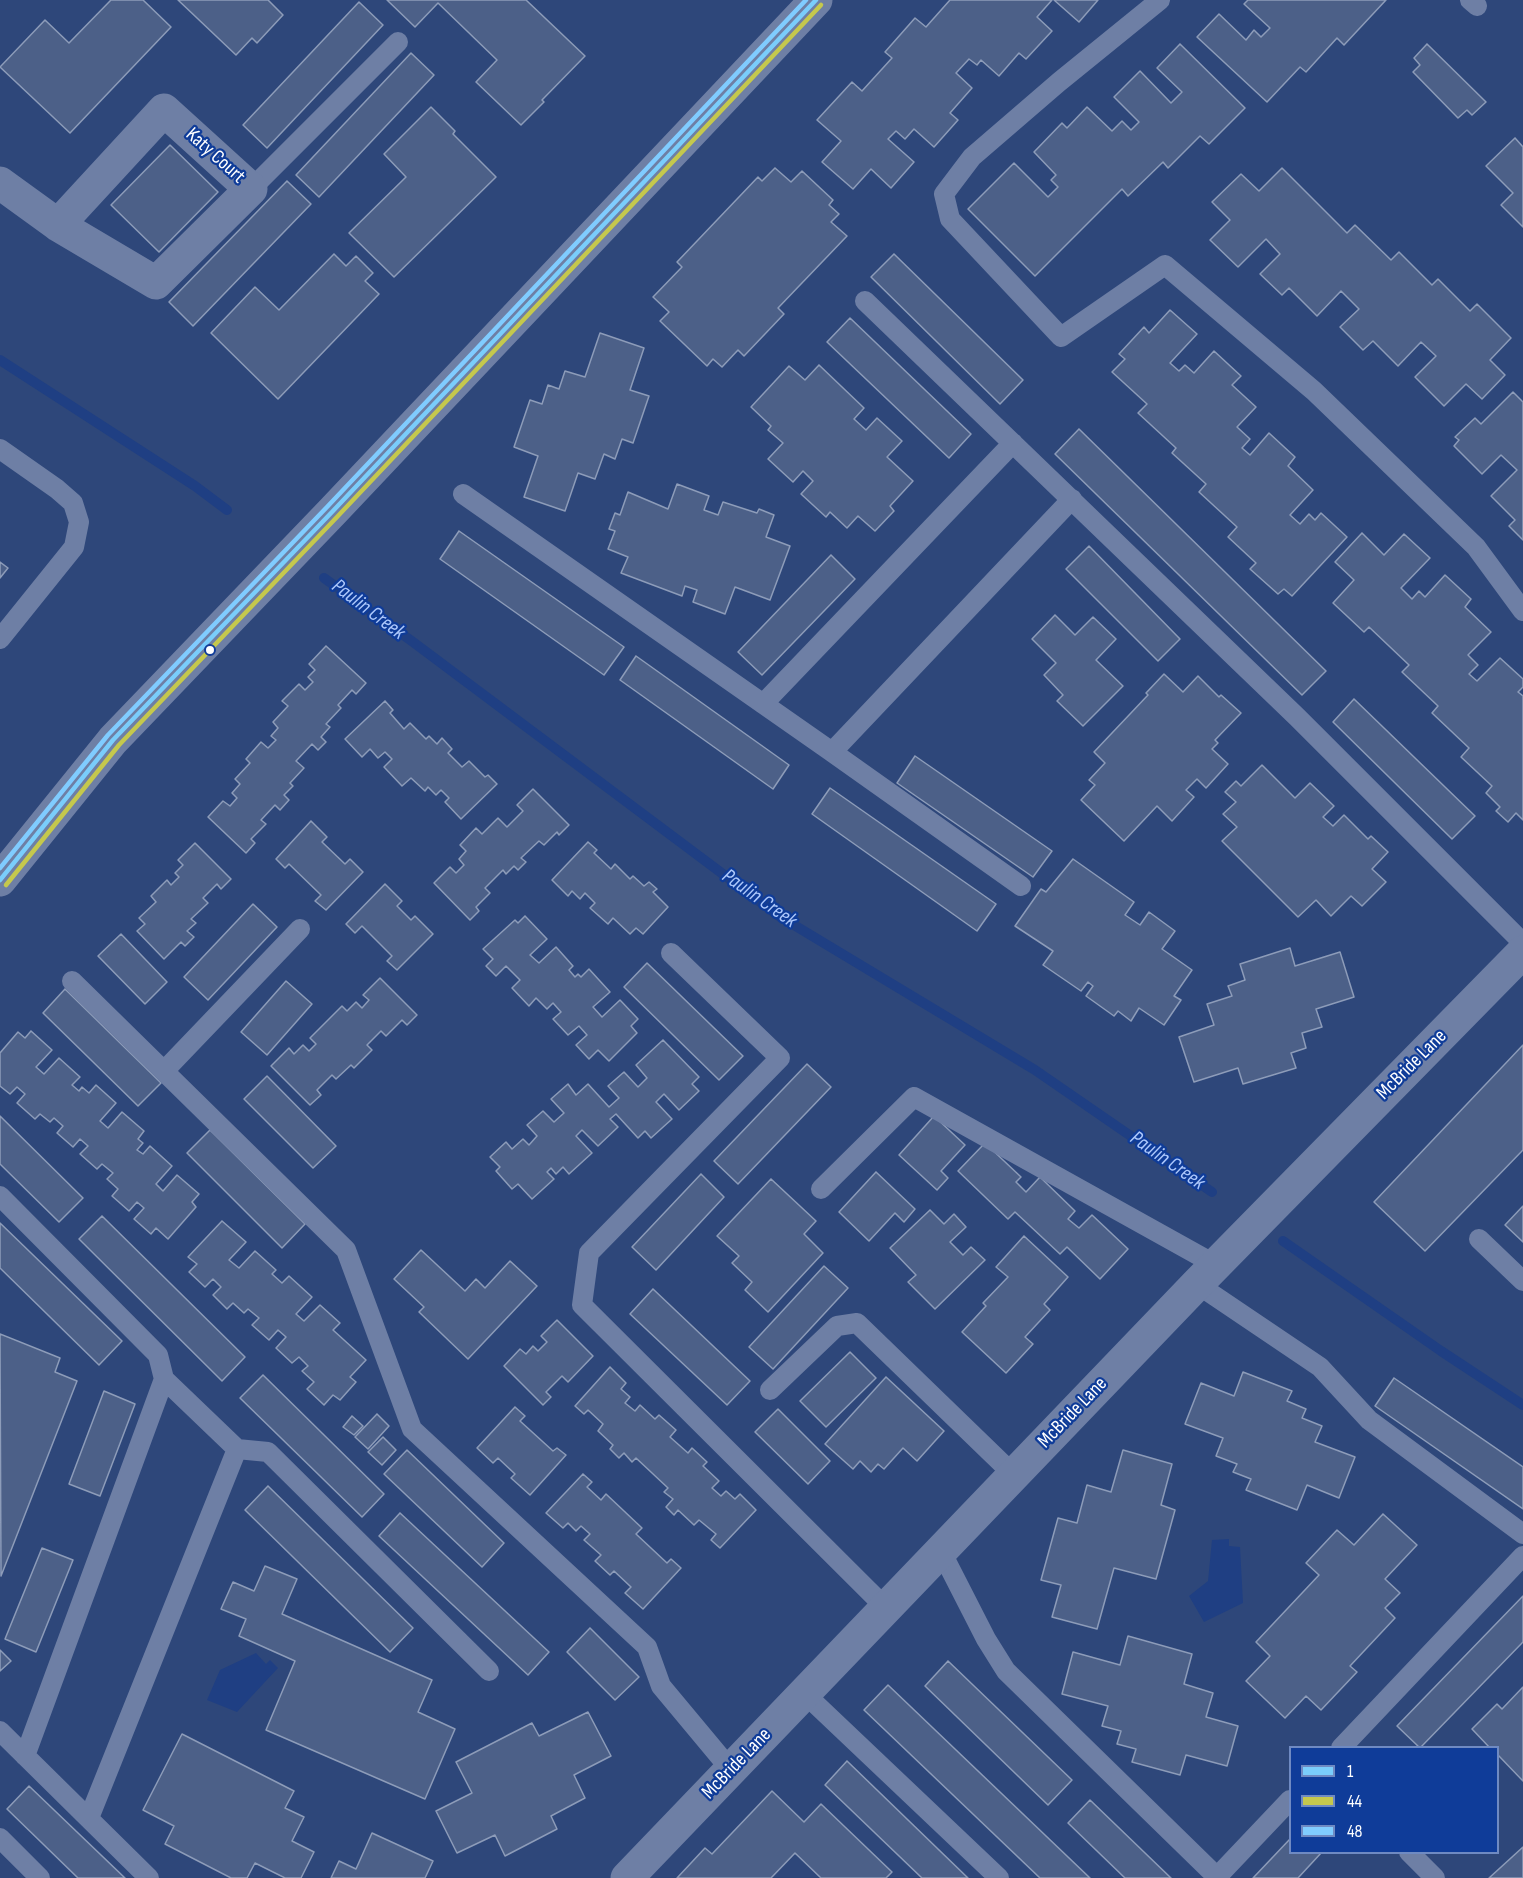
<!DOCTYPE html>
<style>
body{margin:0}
#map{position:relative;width:1523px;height:1878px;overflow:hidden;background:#2e477a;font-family:"Sofia Sans Condensed",sans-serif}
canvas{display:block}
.legend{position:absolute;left:1289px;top:1746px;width:210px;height:108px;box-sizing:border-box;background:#0f3c99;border:2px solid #6f8ac2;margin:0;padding:8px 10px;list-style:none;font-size:18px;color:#fff}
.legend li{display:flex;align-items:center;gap:12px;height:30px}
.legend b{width:30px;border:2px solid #6f8ac2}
</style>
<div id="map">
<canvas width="1523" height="1878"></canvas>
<ul class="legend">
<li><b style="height:8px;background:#7acdfb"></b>1</li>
<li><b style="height:8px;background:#c5c84d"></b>44</li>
<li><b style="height:8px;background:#80ccff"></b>48</li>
</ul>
</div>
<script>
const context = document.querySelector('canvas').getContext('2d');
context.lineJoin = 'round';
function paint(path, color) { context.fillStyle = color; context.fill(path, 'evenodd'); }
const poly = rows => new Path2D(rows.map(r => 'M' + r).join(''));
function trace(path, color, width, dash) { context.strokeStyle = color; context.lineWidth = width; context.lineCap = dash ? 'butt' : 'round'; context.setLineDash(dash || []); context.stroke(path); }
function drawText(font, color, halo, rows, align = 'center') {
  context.font = font + ' "Sofia Sans Condensed",sans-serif'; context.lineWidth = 4.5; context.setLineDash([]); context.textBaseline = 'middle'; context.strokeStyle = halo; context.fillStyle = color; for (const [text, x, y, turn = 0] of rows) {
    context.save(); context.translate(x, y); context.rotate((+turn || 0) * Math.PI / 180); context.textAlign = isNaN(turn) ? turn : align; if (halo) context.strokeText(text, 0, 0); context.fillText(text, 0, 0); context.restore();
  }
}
const water = poly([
 [1229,1539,1229,1546,1240,1547,1243,1603,1204,1622,1189,1596,1208,1581,1212,1540],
 [256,1653,266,1664,270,1660,278,1668,237,1712,207,1700,220,1670]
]);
const stream = poly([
 [0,360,195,486,227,510],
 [324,578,413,642,779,916,1035,1070,1212,1192],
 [1283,1241,1441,1351,1523,1405]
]);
const building = poly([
 [111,0,143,0,171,27,70,133,0,67,45,20,69,43,111,0],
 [178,0,268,0,283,15,257,43,252,38,236,55,178,0],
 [387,0,526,0,585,56,542,100,544,102,521,125,476,82,497,60,438,3,415,27,387,0],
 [950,0,1052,0,1037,17,1052,31,1026,59,1019,53,999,76,981,60,977,65,969,59,956,73,972,88,950,113,958,120,934,147,914,129,905,139,896,131,888,139,914,162,891,188,871,169,853,189,822,162,841,141,817,120,852,82,862,91,892,58,885,52,915,18,926,27,950,0],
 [1054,0,1098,0,1079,22,1054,0],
 [1248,0,1386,0,1344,45,1337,38,1306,72,1300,67,1267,102,1197,37,1219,14,1246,40,1254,30,1261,37,1270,28,1244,4,1248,0],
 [359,2,383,25,267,148,243,125,359,2],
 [1180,44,1245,108,1209,144,1200,136,1168,168,1163,162,1128,196,1122,189,1035,276,968,209,1014,163,1048,197,1058,187,1051,180,1056,175,1034,152,1062,123,1067,128,1087,107,1112,131,1122,121,1131,130,1139,122,1114,97,1140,71,1171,103,1182,92,1157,68,1180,44],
 [1427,44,1486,102,1472,115,1467,110,1458,118,1413,72,1420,65,1414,58,1427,44],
 [411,53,434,75,319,197,296,175,411,53],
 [431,107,455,131,453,134,496,177,394,277,349,233,406,177,384,154,431,107],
 [1515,138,1523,147,1523,227,1501,205,1513,193,1486,166,1515,138],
 [170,145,218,192,159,252,111,205,170,145],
 [775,168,791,182,802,171,833,200,829,205,839,214,831,222,847,236,778,308,784,314,744,356,738,350,722,367,713,359,707,366,660,321,669,312,653,297,682,267,677,262,758,177,762,181,775,168],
 [1282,168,1347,233,1355,225,1391,260,1399,252,1432,285,1438,279,1470,311,1477,304,1511,338,1490,360,1505,375,1482,399,1466,384,1444,406,1415,377,1436,356,1421,342,1398,366,1373,341,1363,350,1340,327,1359,309,1341,291,1317,316,1289,288,1282,295,1260,274,1280,254,1266,239,1238,267,1210,240,1230,220,1212,202,1241,174,1259,191,1282,168],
 [287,181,311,204,193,326,169,302,287,181],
 [334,254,346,266,356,256,373,273,365,281,379,294,278,399,211,333,255,287,279,310,334,254],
 [894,254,1023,380,1000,404,871,277,894,254],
 [1170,310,1197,334,1170,363,1179,371,1185,365,1194,373,1214,351,1241,376,1232,385,1256,407,1237,427,1250,439,1242,448,1250,455,1269,433,1295,457,1288,466,1313,490,1290,515,1300,524,1309,514,1315,520,1321,513,1347,537,1292,596,1284,589,1278,594,1250,569,1256,563,1228,537,1237,527,1199,492,1206,484,1172,453,1176,448,1138,413,1147,404,1112,372,1125,359,1119,354,1144,327,1149,333,1170,310],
 [850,318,971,434,949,458,827,342,850,318],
 [600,333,644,348,630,390,649,396,633,443,622,439,615,459,604,454,595,479,578,473,565,511,524,497,538,456,514,447,530,400,542,404,548,385,559,389,565,371,585,377,600,333],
 [819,365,864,408,854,419,866,430,877,418,902,441,887,457,913,481,890,506,894,511,875,531,858,516,847,528,830,512,826,517,801,494,813,481,803,471,793,482,768,459,783,443,768,430,771,426,751,407,789,366,805,380,819,365],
 [1513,392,1523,402,1523,540,1509,526,1515,520,1491,496,1517,470,1501,455,1482,474,1454,446,1459,440,1455,437,1475,418,1481,424,1513,392],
 [1079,429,1326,671,1302,695,1055,454,1079,429],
 [677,484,709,496,704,510,718,515,723,502,757,513,759,509,774,515,766,537,790,546,770,600,735,587,725,614,693,602,697,590,685,586,682,596,621,573,628,557,608,549,615,531,609,529,615,513,620,515,628,492,668,509,677,484],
 [459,531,624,647,604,675,440,559,459,531],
 [1362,533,1384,555,1404,534,1430,558,1401,588,1412,599,1419,591,1425,597,1445,575,1471,599,1465,607,1491,632,1468,655,1478,665,1469,674,1477,681,1500,658,1523,679,1523,687,1518,692,1523,696,1523,820,1516,813,1508,822,1496,811,1500,807,1486,793,1492,786,1461,757,1469,748,1432,713,1438,706,1402,672,1409,665,1369,627,1364,632,1333,603,1354,580,1335,562,1362,533],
 [1089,546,1180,639,1158,661,1066,569,1089,546],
 [831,555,855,579,762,675,738,652,831,555],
 [0,562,8,568,0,578,0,562],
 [1055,615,1075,635,1093,617,1116,639,1096,660,1123,686,1083,726,1057,701,1063,695,1044,675,1056,663,1032,639,1055,615],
 [326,646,366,683,356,694,352,690,338,705,341,708,326,724,330,727,321,737,326,742,318,750,312,744,296,761,304,768,290,783,293,786,284,795,289,800,280,810,275,805,261,820,266,824,251,839,255,843,246,853,208,817,223,801,230,806,237,798,232,793,240,784,235,779,250,763,246,759,261,742,268,748,276,740,271,736,278,728,273,722,288,706,282,701,299,684,305,690,313,682,308,677,315,670,309,664,326,646],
 [636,656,789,765,773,789,620,680,636,656],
 [1164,674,1183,692,1198,676,1219,697,1221,695,1241,713,1215,740,1218,743,1212,749,1228,764,1206,788,1197,779,1186,790,1194,797,1172,821,1157,806,1124,841,1081,800,1095,785,1089,780,1105,763,1094,752,1148,695,1146,693,1164,674],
 [1354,699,1475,816,1452,839,1333,722,1354,699],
 [385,701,393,710,390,713,404,729,410,723,426,739,429,736,437,744,442,738,452,749,448,753,462,767,469,761,485,777,488,775,497,784,461,819,445,802,449,798,441,790,436,795,428,787,425,791,411,778,402,786,384,767,392,759,385,752,378,758,370,749,362,757,345,739,385,701],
 [915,756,1052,851,1033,877,897,783,915,756],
 [1262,765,1295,798,1310,783,1334,806,1323,817,1333,826,1344,815,1368,839,1371,836,1388,852,1372,869,1386,882,1362,906,1351,896,1331,916,1316,900,1298,917,1222,841,1237,827,1223,814,1236,802,1225,792,1236,781,1241,786,1262,765],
 [830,788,996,904,977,931,812,814,830,788],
 [533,789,569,825,559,835,557,832,544,845,539,841,521,858,526,862,518,870,514,866,506,874,503,870,485,888,490,893,476,907,479,911,470,920,434,883,450,867,456,873,464,865,459,859,466,851,460,845,476,828,482,834,498,818,507,827,523,811,517,805,533,789],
 [311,821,327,837,322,842,345,864,350,859,363,872,326,910,315,901,321,895,289,864,285,868,276,859,311,821],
 [588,842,597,850,594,853,611,869,615,864,630,879,633,876,644,886,649,882,657,889,653,892,668,907,643,934,636,928,630,934,613,918,608,924,590,908,595,903,585,893,580,899,572,891,568,896,552,880,588,842],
 [195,843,231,879,221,889,217,884,203,898,208,903,191,919,196,923,187,931,194,937,185,946,181,942,164,959,137,931,145,924,139,918,156,902,151,896,167,880,171,885,179,877,175,873,183,865,178,860,195,843],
 [1073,859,1134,902,1125,915,1140,925,1149,912,1175,931,1162,949,1192,970,1174,996,1181,1000,1164,1025,1139,1008,1131,1021,1118,1011,1114,1016,1086,996,1093,986,1088,982,1081,991,1043,965,1053,951,1015,926,1041,889,1046,892,1073,859],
 [385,884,402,901,397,906,411,920,415,916,433,934,397,970,387,961,392,956,362,926,355,933,346,924,385,884],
 [253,904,277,927,208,1000,184,977,253,904],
 [525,916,547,939,530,955,539,963,556,947,573,966,569,970,575,977,578,974,581,977,589,969,610,992,593,1007,602,1017,620,1000,638,1019,631,1026,637,1033,609,1061,598,1050,589,1059,576,1045,587,1035,579,1026,568,1035,553,1019,561,1012,553,1003,547,1009,536,998,529,1006,512,988,520,980,506,966,496,976,486,966,493,959,483,949,515,920,518,923,525,916],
 [121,934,167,982,145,1004,98,956,121,934],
 [1290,948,1295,966,1340,952,1354,997,1316,1009,1322,1027,1302,1033,1306,1048,1291,1053,1296,1068,1243,1084,1238,1068,1194,1082,1179,1037,1214,1025,1207,1004,1232,996,1228,986,1245,980,1240,964,1290,948],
 [647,963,743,1056,719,1080,624,987,647,963],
 [380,978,417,1015,407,1025,402,1020,386,1036,381,1031,367,1045,372,1050,354,1068,351,1065,336,1079,332,1075,317,1090,321,1095,310,1105,271,1066,289,1048,294,1054,303,1045,309,1051,316,1044,310,1038,342,1006,347,1011,356,1002,362,1008,369,1000,363,995,380,978],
 [286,981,312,1004,267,1055,241,1032,286,981],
 [65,989,161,1083,138,1106,43,1013,65,989],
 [31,1031,52,1050,36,1067,44,1074,59,1058,80,1077,72,1085,79,1091,82,1087,89,1093,96,1085,116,1103,100,1121,108,1128,122,1112,144,1131,138,1139,143,1143,137,1150,143,1154,150,1146,172,1166,156,1184,163,1191,177,1175,199,1194,192,1202,196,1207,168,1239,156,1228,151,1234,134,1219,144,1208,137,1202,129,1211,112,1196,118,1189,107,1179,113,1173,102,1164,97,1169,80,1154,88,1146,80,1139,73,1147,57,1133,63,1126,54,1118,50,1122,40,1114,35,1119,17,1103,25,1094,17,1087,10,1094,0,1086,0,1053,18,1032,25,1038,31,1031],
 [663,1040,699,1077,692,1084,699,1091,679,1110,664,1094,656,1102,672,1119,651,1138,645,1131,638,1138,616,1114,610,1119,618,1127,598,1146,582,1130,576,1136,592,1153,569,1174,563,1167,556,1174,551,1168,547,1172,554,1179,532,1199,518,1184,512,1189,496,1171,500,1167,490,1157,506,1142,512,1149,523,1139,529,1145,537,1136,527,1125,543,1111,554,1122,564,1113,551,1099,568,1084,576,1095,588,1084,609,1107,619,1098,608,1086,624,1072,638,1087,647,1078,636,1065,663,1040],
 [1523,1045,1523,1150,1425,1251,1374,1202,1523,1045],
 [807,1064,831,1087,738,1184,714,1161,807,1064],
 [267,1076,336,1146,313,1168,244,1099,267,1076],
 [0,1116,83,1198,59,1222,0,1164,0,1116],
 [934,1116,965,1145,941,1171,948,1178,937,1190,899,1155,934,1116],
 [210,1130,305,1224,282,1248,187,1153,210,1130],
 [985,1143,1021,1177,1016,1182,1026,1192,1040,1177,1075,1211,1068,1219,1079,1228,1092,1215,1128,1249,1100,1279,1067,1247,1060,1254,1015,1212,1008,1219,958,1171,985,1143],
 [876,1172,915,1209,904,1222,895,1213,869,1241,839,1212,876,1172],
 [701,1174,724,1197,656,1270,632,1247,701,1174],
 [771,1179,816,1221,804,1234,823,1253,768,1312,745,1290,752,1282,732,1263,739,1256,717,1236,771,1179],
 [1523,1206,1523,1242,1505,1225,1523,1206],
 [930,1210,944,1224,954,1214,966,1227,950,1242,963,1255,971,1247,985,1260,935,1309,908,1282,916,1275,890,1248,930,1210],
 [102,1216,245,1357,222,1381,79,1239,102,1216],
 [222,1221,246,1242,229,1260,239,1268,255,1251,276,1270,272,1274,282,1283,289,1276,312,1297,296,1314,304,1321,320,1305,340,1323,333,1330,366,1360,350,1377,356,1382,340,1400,333,1395,324,1405,307,1389,314,1382,302,1371,308,1366,299,1357,292,1363,276,1348,286,1337,278,1330,269,1340,252,1325,259,1318,248,1309,244,1313,233,1303,227,1309,213,1295,221,1287,213,1279,205,1287,189,1272,197,1264,188,1257,222,1221],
 [0,1223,122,1341,99,1365,0,1268,0,1223],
 [1024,1236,1068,1277,1044,1304,1050,1310,1025,1337,1033,1344,1006,1373,962,1332,986,1306,983,1303,1008,1277,996,1267,1024,1236],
 [421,1250,465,1291,476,1279,485,1288,510,1261,537,1286,468,1359,419,1312,424,1307,394,1279,421,1250],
 [824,1266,848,1288,773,1369,749,1347,824,1266],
 [653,1289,750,1381,727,1405,630,1314,653,1289],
 [557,1320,593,1356,568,1382,562,1376,546,1392,551,1397,543,1405,504,1366,520,1349,526,1354,533,1346,538,1351,547,1342,541,1336,557,1320],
 [0,1334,60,1358,55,1372,77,1381,1,1576,0,1334],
 [850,1352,876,1378,826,1427,800,1401,850,1352],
 [610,1367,626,1383,621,1389,630,1397,625,1403,635,1411,640,1405,655,1419,659,1415,676,1430,670,1437,688,1453,692,1448,707,1462,703,1466,719,1481,712,1488,721,1496,726,1491,735,1499,740,1494,756,1510,720,1548,711,1540,716,1534,699,1520,694,1525,678,1510,674,1515,666,1507,673,1499,664,1492,668,1488,636,1458,632,1462,624,1453,619,1458,610,1449,613,1445,598,1431,603,1424,588,1410,584,1414,575,1406,610,1367],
 [1243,1372,1292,1391,1287,1401,1306,1409,1302,1418,1322,1426,1315,1442,1355,1457,1339,1498,1307,1485,1297,1510,1246,1490,1251,1479,1233,1472,1237,1464,1216,1456,1223,1438,1185,1424,1201,1383,1234,1396,1243,1372],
 [263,1375,384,1494,362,1517,240,1398,263,1375],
 [886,1377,944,1431,917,1461,903,1448,884,1469,878,1464,871,1472,860,1461,853,1469,825,1444,886,1377],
 [1394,1378,1523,1467,1523,1509,1375,1406,1394,1378],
 [104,1391,135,1404,100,1496,69,1484,104,1391],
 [515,1407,525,1416,520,1421,553,1451,557,1448,566,1455,530,1495,511,1478,515,1474,498,1458,493,1463,477,1448,515,1407],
 [778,1409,830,1461,808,1484,755,1432,778,1409],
 [377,1414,389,1426,368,1449,355,1437,377,1414],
 [352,1416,363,1426,354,1435,343,1427,352,1416],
 [383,1437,396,1450,382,1465,368,1452,383,1437],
 [407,1450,504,1543,482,1567,384,1474,407,1450],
 [1123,1450,1172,1464,1161,1505,1175,1510,1156,1579,1114,1568,1097,1629,1052,1617,1061,1585,1041,1580,1058,1518,1077,1523,1087,1485,1111,1492,1123,1450],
 [583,1474,592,1482,587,1487,601,1500,606,1494,642,1528,636,1534,667,1563,671,1559,681,1568,643,1609,625,1593,631,1587,614,1571,610,1575,595,1561,601,1555,584,1540,590,1534,581,1526,576,1531,568,1523,563,1528,546,1513,583,1474],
 [268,1486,413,1628,390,1652,245,1510,268,1486],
 [400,1513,549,1652,528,1675,379,1536,400,1513],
 [1383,1514,1417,1545,1385,1579,1400,1593,1385,1608,1395,1618,1350,1666,1357,1672,1321,1710,1306,1696,1285,1718,1246,1681,1270,1656,1256,1642,1319,1575,1306,1563,1337,1530,1354,1545,1383,1514],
 [42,1548,73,1560,36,1652,5,1639,42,1548],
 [265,1566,297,1579,282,1614,432,1680,418,1712,455,1729,425,1799,266,1730,295,1661,239,1636,246,1619,221,1609,233,1582,254,1591,265,1566],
 [1523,1596,1523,1642,1420,1748,1397,1726,1523,1596],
 [590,1628,639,1677,615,1700,567,1652,590,1628],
 [1128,1636,1192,1654,1184,1684,1213,1693,1206,1717,1238,1726,1227,1766,1186,1755,1180,1775,1132,1762,1136,1749,1117,1744,1121,1731,1102,1726,1108,1706,1062,1694,1073,1652,1120,1665,1128,1636],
 [0,1650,11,1661,0,1671,0,1650],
 [948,1661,1072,1780,1048,1805,925,1686,948,1661],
 [888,1685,1090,1878,1040,1878,864,1710,888,1685],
 [1523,1687,1523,1781,1498,1755,1498,1748,1490,1748,1472,1729,1497,1704,1502,1709,1523,1687],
 [588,1712,611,1756,574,1775,585,1798,551,1816,557,1829,505,1856,495,1835,457,1853,436,1811,472,1793,456,1762,532,1723,539,1736,588,1712],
 [182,1734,294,1791,285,1808,304,1817,292,1841,314,1852,301,1878,285,1878,255,1863,247,1878,231,1878,165,1844,174,1826,143,1810,182,1734],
 [847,1761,968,1878,922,1878,825,1785,847,1761],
 [29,1786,125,1878,78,1878,7,1809,29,1786],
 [772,1791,804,1822,821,1804,892,1872,886,1878,821,1878,795,1853,771,1878,677,1878,705,1848,712,1854,772,1791],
 [1090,1800,1171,1878,1125,1878,1068,1823,1090,1800],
 [372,1833,433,1861,425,1878,331,1878,339,1861,356,1869,372,1833],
 [1290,1839,1290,1852,1322,1852,1298,1878,1253,1878,1290,1839],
 [1523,1847,1523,1878,1489,1878,1523,1847]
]);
const service = poly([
 [1160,0,1059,82,972,157,944,194,950,219,1061,337,1165,265,1314,391,1476,547,1523,611],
 [1470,0,1477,6],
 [251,189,398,42],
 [865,301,1297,717,1523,943],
 [0,449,57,489,73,503,79,522,74,547,0,639],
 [463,494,832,752],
 [763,704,1013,443],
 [1021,886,832,752,1072,499],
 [671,953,780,1058,589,1253,582,1305,886,1608],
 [72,981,346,1250,412,1429,647,1647,661,1686,731,1770],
 [164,1071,300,929],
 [821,1189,914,1097,1216,1265],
 [0,1196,158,1355,164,1379],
 [1479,1239,1523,1281],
 [1197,1284,1320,1367,1369,1420,1523,1534],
 [770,1390,837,1326,857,1323,1014,1475],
 [237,1449,268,1452,489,1671],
 [941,1551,986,1639,1006,1671,1217,1877,1290,1800],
 [804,1693,999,1878],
 [0,1731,149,1878],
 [1341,1748,1523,1556],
 [25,1756,164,1379,237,1449,89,1818],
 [0,1838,40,1878],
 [1409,1852,1435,1878]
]);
const minor = poly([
 [0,183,58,225,156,283,251,189,164,110,58,225],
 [627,1878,1197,1284,1523,952]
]);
const tertiary = poly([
 [0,880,113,740,332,512,816,0]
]);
const bus1 = poly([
 [0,880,113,740,332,512,816,0]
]);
const bus2 = poly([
 [6,885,119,745,337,517,821,5]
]);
const bus3 = poly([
 [0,868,108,735,327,507,806,0]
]);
const markers = [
 [210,650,5,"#fff"]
];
const streetNames = [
 ["Katy Court",215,156,42],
 ["McBride Lane",1412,1065,-45],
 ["McBride Lane",1073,1413,-46],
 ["McBride Lane",737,1764,-46]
];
const waterNames = [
 ["Paulin Creek",368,610,37],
 ["Paulin Creek",759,899,35],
 ["Paulin Creek",1167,1161,35]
];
paint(water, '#1f3f83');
trace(stream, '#1f3f83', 10);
paint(building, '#4c6088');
trace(building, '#8d9cb9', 1.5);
trace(service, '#6e7fa5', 20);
trace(minor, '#6e7fa5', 33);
trace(tertiary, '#6e7fa5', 33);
trace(bus1, '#7acdfb', 4.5);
trace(bus2, '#c5c84d', 4.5);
trace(bus3, '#80ccff', 4.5);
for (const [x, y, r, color] of markers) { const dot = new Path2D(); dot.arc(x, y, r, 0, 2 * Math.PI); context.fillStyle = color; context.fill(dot); trace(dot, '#0f3c99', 2); }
drawText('20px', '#fff', '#0f3c99', streetNames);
drawText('italic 21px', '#adc8fb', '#0f3c99', waterNames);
</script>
